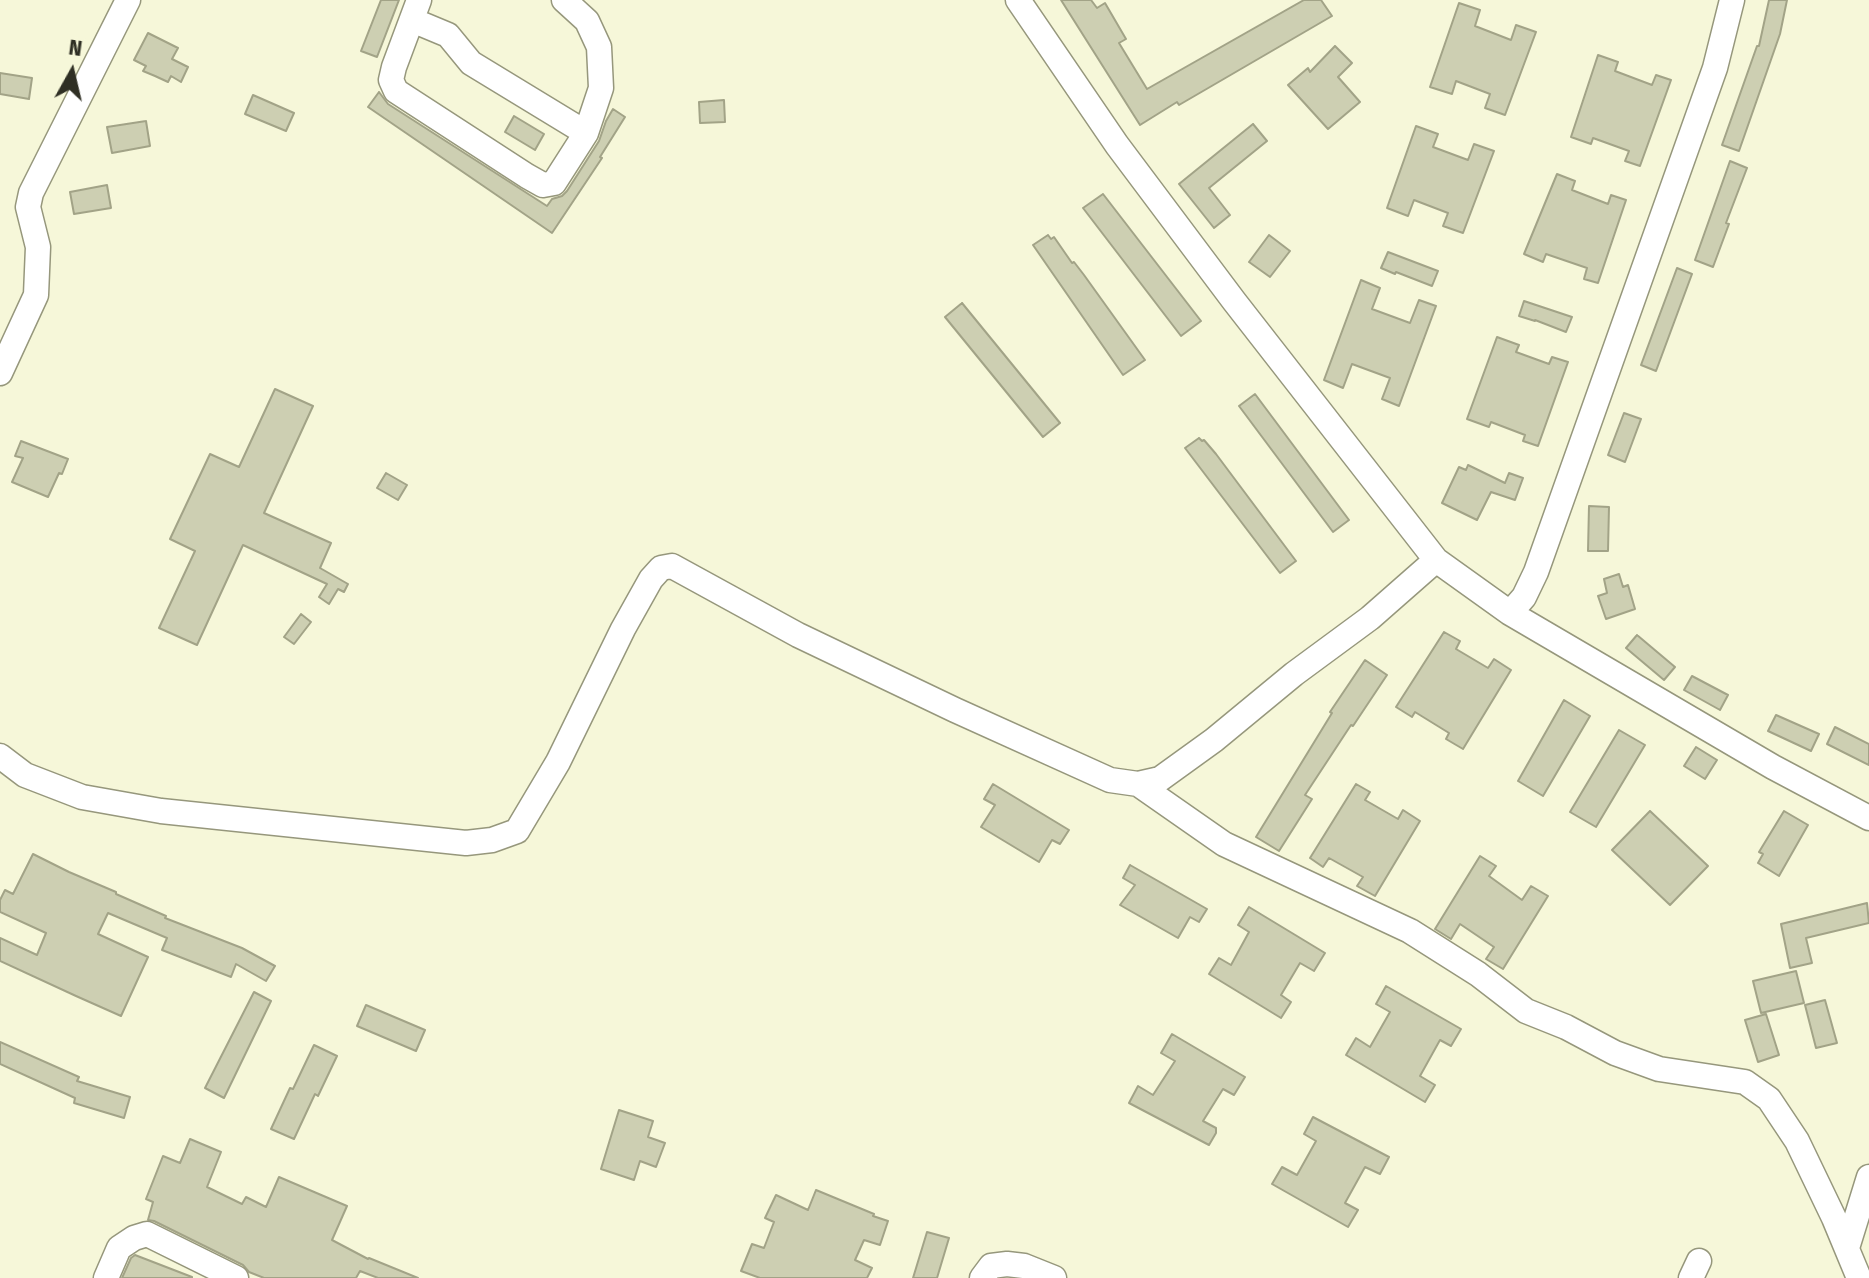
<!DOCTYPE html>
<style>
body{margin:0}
#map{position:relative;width:1869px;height:1278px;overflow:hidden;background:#f6f7d9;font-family:"Fira Sans Condensed",sans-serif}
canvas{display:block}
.north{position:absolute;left:32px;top:32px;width:80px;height:80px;-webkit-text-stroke:6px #f6f7d9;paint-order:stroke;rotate:8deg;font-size:22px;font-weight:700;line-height:32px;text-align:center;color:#2f2f24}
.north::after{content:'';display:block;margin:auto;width:28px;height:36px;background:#2f2f24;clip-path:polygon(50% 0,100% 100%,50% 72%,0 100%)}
</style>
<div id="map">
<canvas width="1869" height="1278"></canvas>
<div class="north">N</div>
</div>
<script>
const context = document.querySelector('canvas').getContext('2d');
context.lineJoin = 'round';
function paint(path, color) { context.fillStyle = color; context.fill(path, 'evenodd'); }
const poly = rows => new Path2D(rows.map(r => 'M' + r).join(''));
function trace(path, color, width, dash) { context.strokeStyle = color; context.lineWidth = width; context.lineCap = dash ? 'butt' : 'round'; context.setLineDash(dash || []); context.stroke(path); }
const building = poly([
 [381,0,399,0,377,57,361,51,381,0],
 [1061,0,1091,0,1097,8,1105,3,1126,39,1119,43,1147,89,1304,0,1321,0,1332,16,1179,105,1177,102,1140,125,1061,0],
 [1769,0,1787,0,1780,34,1739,151,1722,145,1757,46,1759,46,1769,0],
 [1459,3,1480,10,1475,26,1511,40,1516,25,1536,32,1505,115,1485,108,1490,94,1456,81,1452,94,1430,87,1459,3],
 [148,33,178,48,172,59,188,67,181,82,171,76,168,82,155,76,143,71,146,66,134,60,148,33],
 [1335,46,1352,63,1338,77,1360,102,1328,129,1288,85,1308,68,1310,72,1335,46],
 [1598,55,1618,62,1615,71,1652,85,1656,75,1671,80,1640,166,1625,161,1629,151,1593,138,1591,144,1571,137,1598,55],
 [0,73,32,78,29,99,0,94,0,73],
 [379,92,388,104,547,206,552,199,562,196,567,191,599,141,606,121,613,109,625,117,600,157,602,158,552,233,368,107,379,92],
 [253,95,294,113,286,131,245,114,253,95],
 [724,100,725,122,700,123,699,102,724,100],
 [514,116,544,134,535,150,505,132,514,116],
 [146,121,150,146,112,153,107,127,146,121],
 [1253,124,1267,141,1209,188,1230,215,1214,228,1179,184,1253,124],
 [1416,126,1438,134,1433,147,1468,160,1474,144,1494,151,1463,233,1443,226,1448,213,1414,200,1408,216,1387,208,1416,126],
 [1730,161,1747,168,1726,223,1729,224,1713,267,1695,260,1730,161],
 [1557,174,1575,181,1572,190,1608,204,1611,195,1626,200,1598,283,1584,279,1587,268,1546,254,1543,262,1524,254,1557,174],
 [107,185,111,208,74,214,70,192,107,185],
 [1103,194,1201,321,1181,336,1083,208,1103,194],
 [1048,235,1051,239,1054,237,1072,263,1074,262,1084,275,1145,360,1123,375,1033,245,1048,235],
 [1269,235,1290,251,1270,277,1249,262,1269,235],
 [1388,252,1438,271,1432,286,1396,272,1395,274,1381,268,1388,252],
 [1677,268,1692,274,1656,371,1641,365,1677,268],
 [1361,280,1380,288,1372,309,1410,323,1419,300,1436,306,1399,406,1382,399,1390,378,1352,364,1343,388,1324,380,1361,280],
 [1524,301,1572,317,1566,332,1535,320,1535,321,1519,316,1524,301],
 [962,303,1060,423,1043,437,945,317,962,303],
 [1497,337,1519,345,1516,352,1549,364,1552,357,1568,362,1538,446,1523,441,1525,435,1491,422,1489,427,1467,419,1497,337],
 [275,389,313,406,264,513,331,543,320,568,348,584,344,592,338,589,329,604,319,597,327,584,243,545,197,645,159,628,195,551,170,539,210,454,239,467,275,389],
 [1255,394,1349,520,1333,532,1239,406,1255,394],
 [1624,413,1641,419,1625,462,1608,455,1624,413],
 [1199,438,1202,441,1204,440,1216,454,1296,561,1280,573,1185,448,1199,438],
 [21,441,68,459,62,474,59,473,48,497,12,482,23,458,15,456,21,441],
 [1468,465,1505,483,1509,473,1523,478,1515,500,1491,492,1477,520,1442,503,1459,467,1466,470,1468,465],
 [386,473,407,485,398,500,377,488,386,473],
 [1589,506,1609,507,1608,551,1588,551,1589,506],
 [1619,574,1623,587,1628,585,1635,609,1606,619,1598,596,1607,593,1604,579,1619,574],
 [301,614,311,622,294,644,284,637,301,614],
 [1444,632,1460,641,1456,649,1488,668,1494,659,1511,670,1463,749,1446,739,1449,733,1415,712,1412,717,1396,707,1444,632],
 [1637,635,1675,667,1664,680,1626,648,1637,635],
 [1365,660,1387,675,1353,726,1351,725,1305,795,1312,799,1279,851,1256,837,1332,713,1330,712,1365,660],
 [1692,676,1728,695,1720,710,1684,690,1692,676],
 [1564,700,1590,716,1543,796,1518,781,1564,700],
 [1776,715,1819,734,1811,751,1768,731,1776,715],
 [1835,727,1869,744,1869,765,1827,744,1835,727],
 [1619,730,1645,745,1596,827,1570,812,1619,730],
 [1696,747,1717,760,1705,779,1684,766,1696,747],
 [993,784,1069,830,1060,844,1052,840,1039,862,981,827,995,805,984,799,993,784],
 [1356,784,1370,792,1365,800,1398,819,1403,810,1420,821,1375,896,1357,886,1363,877,1329,858,1323,867,1310,858,1356,784],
 [1650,811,1708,866,1670,905,1612,850,1650,811],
 [1784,811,1808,825,1779,876,1758,863,1763,854,1759,852,1784,811],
 [33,854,69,872,116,892,116,894,166,916,165,918,242,948,275,966,266,981,236,964,231,977,162,950,167,938,108,913,98,934,148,957,121,1016,76,996,0,961,0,938,37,955,46,933,0,912,0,900,5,890,13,894,33,854],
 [1480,856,1496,866,1489,876,1522,900,1531,886,1548,896,1503,969,1486,959,1494,947,1460,924,1451,939,1435,929,1480,856],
 [1130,865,1207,909,1199,922,1190,917,1178,938,1120,905,1135,885,1123,878,1130,865],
 [1867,903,1869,923,1806,938,1812,963,1790,968,1781,924,1867,903],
 [1249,907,1325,953,1314,971,1300,963,1281,995,1291,1002,1281,1018,1209,974,1219,958,1231,965,1249,932,1238,925,1249,907],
 [1796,971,1804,1003,1761,1013,1753,981,1796,971],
 [1386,986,1461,1029,1451,1046,1440,1040,1420,1076,1435,1085,1425,1102,1346,1055,1356,1038,1370,1047,1390,1012,1376,1004,1386,986],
 [254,992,271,1001,224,1098,205,1088,254,992],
 [1825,1000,1837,1043,1816,1048,1805,1005,1825,1000],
 [366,1005,425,1030,416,1051,357,1026,366,1005],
 [1766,1014,1779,1055,1758,1062,1745,1020,1766,1014],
 [1172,1034,1245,1077,1234,1095,1223,1089,1203,1121,1216,1128,1216,1133,1209,1145,1129,1103,1138,1086,1153,1095,1175,1061,1161,1053,1172,1034],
 [0,1042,79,1077,77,1081,130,1097,124,1118,74,1103,75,1098,0,1064,0,1042],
 [314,1045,337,1056,318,1096,315,1094,294,1139,271,1129,290,1088,293,1089,314,1045],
 [619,1110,653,1121,648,1137,665,1143,656,1167,640,1161,634,1180,601,1169,619,1110],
 [1313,1117,1389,1157,1380,1174,1365,1167,1345,1203,1358,1210,1348,1227,1272,1184,1282,1167,1297,1175,1316,1141,1304,1134,1313,1117],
 [190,1139,221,1152,207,1187,242,1204,246,1197,266,1207,279,1177,347,1206,332,1240,368,1259,369,1258,418,1278,378,1278,360,1271,356,1278,264,1278,249,1272,243,1265,154,1221,148,1220,153,1202,146,1199,163,1156,180,1163,190,1139],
 [816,1190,874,1214,873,1216,888,1221,880,1245,864,1240,855,1260,872,1268,867,1278,760,1278,741,1271,752,1244,764,1248,774,1222,765,1218,776,1195,808,1210,816,1190],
 [927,1232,949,1238,937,1278,913,1278,927,1232],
 [135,1255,192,1277,192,1278,122,1278,131,1258,135,1255]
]);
const minor = poly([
 [419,0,394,67,391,80,396,91,527,176,543,185,554,183,586,133,601,88,599,47,587,21,564,0],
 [1018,0,1117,145,1234,301,1436,560,1510,613,1773,767,1869,818],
 [412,20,448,35,471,63,586,133],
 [0,373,36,295,38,247,28,207,31,193,128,0],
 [1510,613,1524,597,1536,572,1715,68,1732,0],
 [0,756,25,775,82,797,161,811,466,843,492,840,517,831,558,762,623,629,651,579,661,568,672,566,798,635,955,710,1110,780,1138,784,1160,779,1214,740,1294,674,1370,618,1436,560],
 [1138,784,1224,844,1410,931,1478,974,1526,1011,1566,1027,1615,1053,1659,1069,1745,1082,1769,1099,1797,1141,1834,1218,1859,1278],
 [1847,1248,1869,1177],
 [106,1278,119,1248,134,1238,147,1234,236,1278],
 [982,1278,991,1266,1007,1264,1024,1266,1054,1278],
 [1691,1278,1699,1261]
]);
paint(building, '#cdcfb2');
trace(building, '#a2a387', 2);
trace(minor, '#96977c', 27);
trace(minor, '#fff', 24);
</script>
